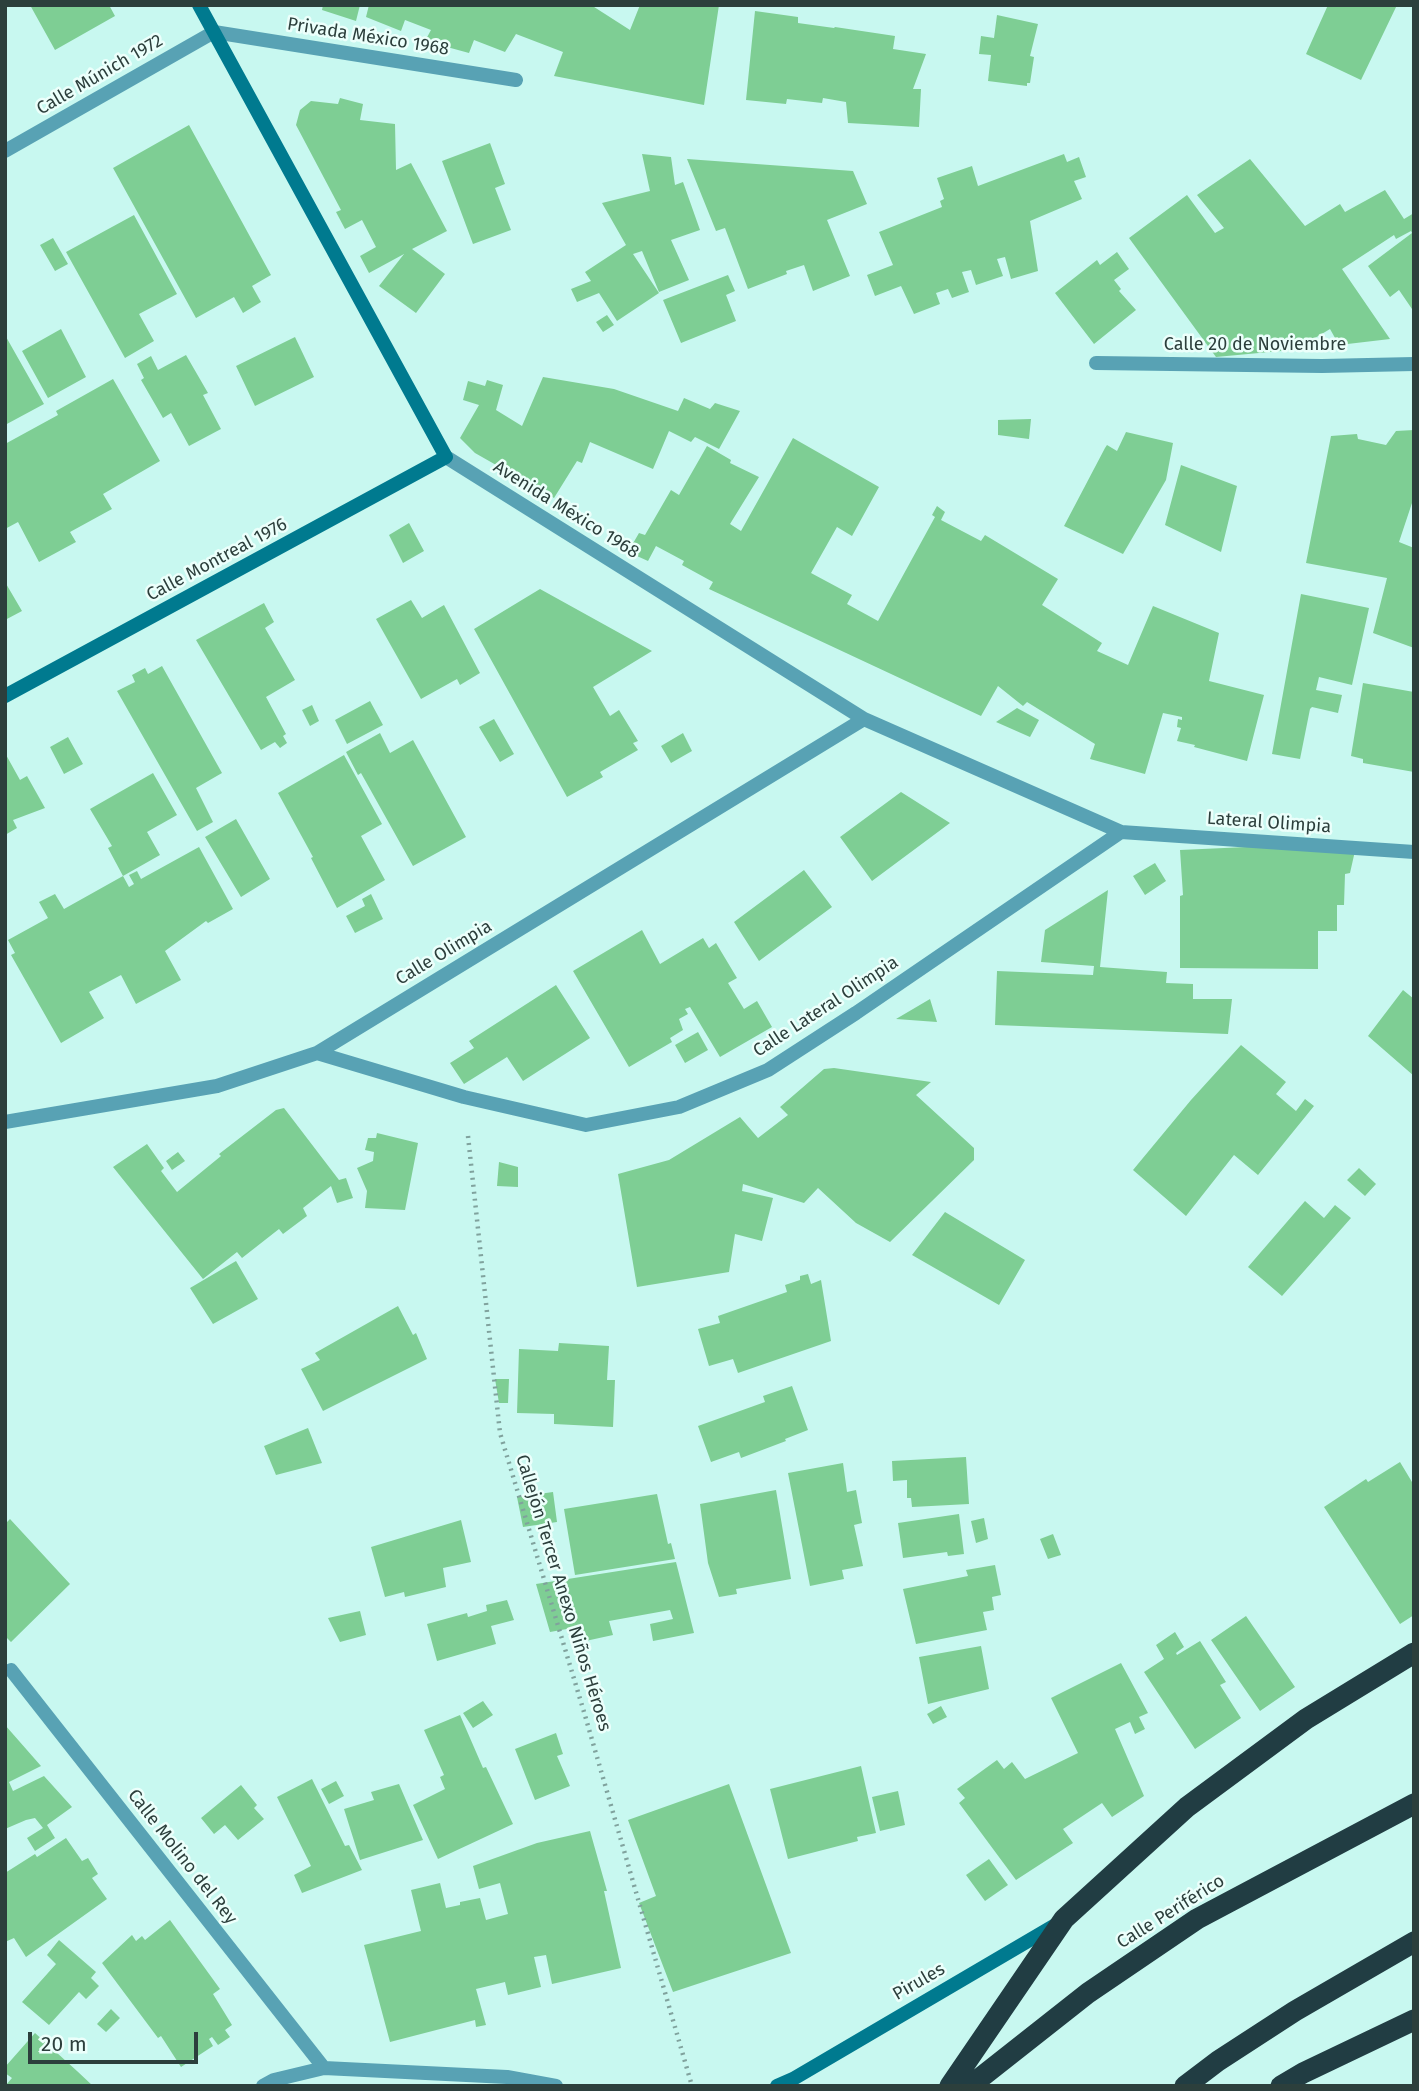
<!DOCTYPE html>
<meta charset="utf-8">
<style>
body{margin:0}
#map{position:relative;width:1419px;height:2091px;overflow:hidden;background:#c8f8f0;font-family:"Fira Sans",sans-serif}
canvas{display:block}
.frame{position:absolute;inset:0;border:7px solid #2c3f3c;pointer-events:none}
.scale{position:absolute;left:28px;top:2032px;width:170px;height:32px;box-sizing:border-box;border:4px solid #2c3f3c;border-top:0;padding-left:9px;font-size:21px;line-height:24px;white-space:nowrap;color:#2c3f3c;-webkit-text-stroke:5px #ecfffb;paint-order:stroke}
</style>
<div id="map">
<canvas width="1419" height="2091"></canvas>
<div class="frame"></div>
<div class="scale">20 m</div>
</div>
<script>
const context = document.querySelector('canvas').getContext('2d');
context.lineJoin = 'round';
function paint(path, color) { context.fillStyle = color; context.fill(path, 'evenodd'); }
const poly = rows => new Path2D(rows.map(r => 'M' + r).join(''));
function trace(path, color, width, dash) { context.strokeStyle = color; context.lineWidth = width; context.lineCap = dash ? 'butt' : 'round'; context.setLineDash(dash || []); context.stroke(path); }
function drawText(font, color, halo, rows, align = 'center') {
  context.font = font + ' "Fira Sans",sans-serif'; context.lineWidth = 5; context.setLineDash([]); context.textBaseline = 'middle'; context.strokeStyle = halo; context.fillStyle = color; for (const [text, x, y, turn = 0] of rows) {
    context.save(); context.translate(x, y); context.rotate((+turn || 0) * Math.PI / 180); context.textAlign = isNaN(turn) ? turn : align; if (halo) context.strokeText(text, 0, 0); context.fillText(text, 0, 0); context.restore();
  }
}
const building = poly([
 [30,5,109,5,115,16,55,50],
 [323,5,360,5,356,21,322,10],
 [369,5,591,5,630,30,640,5,719,5,704,105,554,76,563,52,516,34,505,52,474,40,469,53,425,41,431,30,405,20,401,31,366,17],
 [1328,5,1397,5,1361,80,1306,54],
 [755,11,798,17,798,23,834,28,835,27,895,36,893,49,926,54,913,89,921,89,919,127,848,123,846,102,823,98,822,103,787,99,786,104,746,100],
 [997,15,1038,24,1030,56,1034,57,1030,83,1027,83,1027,86,988,81,991,55,979,54,981,36,994,38],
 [340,98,363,104,360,120,395,124,396,170,411,163,447,231,412,249,445,274,416,313,379,286,404,254,369,273,360,256,376,247,362,220,345,229,336,212,341,210,296,125,300,110,311,101,338,104],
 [189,125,271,275,252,286,261,302,243,313,234,297,196,318,113,168],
 [490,143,505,184,495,188,511,230,473,244,442,161],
 [642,154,671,157,675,185,683,182,700,230,671,240,689,280,659,292,642,251,633,254,659,293,617,321,599,293,577,302,571,289,591,281,585,272,626,245,602,203,650,191],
 [1064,154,1067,162,1079,157,1086,177,1074,181,1082,199,1030,221,1038,271,1011,279,1005,257,997,259,1003,276,976,285,971,270,962,272,969,292,952,298,948,289,936,293,940,304,914,314,901,286,875,296,867,275,893,265,879,232,942,207,940,201,944,199,937,178,972,166,978,186],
 [687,159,853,171,867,204,827,220,850,276,813,291,804,265,786,271,787,274,748,289,725,228,716,231],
 [1250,159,1305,226,1340,204,1345,212,1385,190,1404,219,1414,213,1414,307,1412,309,1399,290,1390,297,1368,266,1412,233,1411,231,1396,239,1394,235,1342,269,1390,339,1339,345,1330,329,1300,347,1302,349,1216,357,1129,238,1187,195,1215,233,1224,228,1197,195],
 [134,215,177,294,139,314,154,341,125,358,66,252],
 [53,238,68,264,55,271,40,245],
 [1117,252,1129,269,1114,280,1121,289,1119,291,1136,310,1094,344,1055,293,1097,260,1100,265],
 [728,275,735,291,726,295,736,321,681,343,663,300],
 [607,315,614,325,603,332,596,322],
 [61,329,86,377,48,398,22,351],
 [5,335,44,404,5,425],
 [295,337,314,377,255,406,236,366],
 [186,355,208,393,203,395,221,429,189,446,171,413,163,418,141,380,144,378,137,364,151,356,158,370],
 [543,377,614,389,678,411,684,398,710,409,715,403,740,411,719,449,695,437,691,442,669,431,653,469,590,442,582,463,577,461,554,498,475,453,460,438,479,405,463,400,468,381,485,386,487,380,503,385,496,410,522,426],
 [113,379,160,461,103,494,112,509,70,532,76,542,39,562,18,522,5,529,5,444,58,415,56,411],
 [1031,419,1029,439,998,435,998,420],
 [1414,430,1414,497,1399,542,1414,548,1414,648,1373,633,1387,578,1306,563,1331,436,1357,434,1358,439,1386,445,1396,431],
 [1126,432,1173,443,1166,480,1123,554,1064,526,1105,448,1107,445,1117,451],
 [793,438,879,487,852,536,837,527,811,573,852,595,847,604,878,621,935,517,932,515,937,506,945,512,941,520,981,541,985,535,1058,579,1042,605,1102,643,1097,651,1128,665,1153,606,1219,633,1209,681,1264,695,1247,761,1194,747,1195,745,1177,741,1181,728,1177,727,1178,719,1182,720,1182,717,1163,713,1145,774,1090,759,1095,744,1027,702,1023,706,998,686,981,716,709,589,713,582,682,565,684,561,656,546,648,561,628,552,639,533,645,535,671,490,679,495,707,446,731,460,730,463,759,477,730,524,741,531],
 [1181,465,1237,486,1221,552,1165,525],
 [409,523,424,551,403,563,389,535],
 [5,582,22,611,5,620],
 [540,589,652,651,593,687,610,716,619,710,638,741,633,743,638,750,600,772,603,777,567,797,474,629],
 [1301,594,1369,608,1352,685,1319,677,1316,690,1342,695,1338,713,1312,707,1310,709,1300,759,1272,754],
 [411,600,422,618,444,605,480,673,460,685,457,679,421,699,376,619],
 [264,603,274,622,265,628,295,680,266,697,286,734,283,736,287,743,280,748,275,742,261,750,196,640],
 [162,666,222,773,196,788,213,822,197,831,117,691,135,682,132,675,145,668,148,674],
 [1363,683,1414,692,1414,772,1363,763,1363,759,1351,756],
 [370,701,383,725,347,744,335,720],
 [312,705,319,721,310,726,302,710],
 [1017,708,1039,720,1030,737,996,722],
 [494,719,514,754,500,762,479,727],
 [380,733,390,753,413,740,466,837,413,866,361,773,358,775,346,752],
 [683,733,692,751,671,763,661,746],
 [68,737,83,764,64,774,50,747],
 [5,753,20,780,27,776,45,808,13,820,17,828,5,835],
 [344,755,382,824,361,836,385,880,337,908,311,858,313,857,278,793],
 [153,773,177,815,147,832,160,855,123,876,129,887,134,884,129,875,137,871,141,879,199,847,233,909,208,923,206,921,165,951,181,980,136,1004,121,975,89,992,104,1018,61,1043,11,955,15,953,8,940,48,918,39,902,55,894,64,909,123,876,108,848,112,846,90,809],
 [901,792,950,823,872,881,840,837],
 [236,819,270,879,241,897,205,837],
 [1357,842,1350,873,1345,874,1344,905,1337,905,1337,931,1318,931,1318,969,1180,968,1180,896,1183,895,1180,850],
 [1155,863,1166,881,1145,895,1133,876],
 [804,870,832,907,759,961,734,922],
 [1108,890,1100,967,1167,972,1166,983,1193,984,1193,999,1232,999,1228,1034,995,1025,997,971,1093,975,1094,966,1041,962,1045,930],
 [371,894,383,919,355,933,346,916,365,906,362,899],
 [642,930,660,964,703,938,709,948,716,943,737,978,728,983,744,1009,757,1001,772,1027,720,1057,690,1007,685,1009,688,1014,679,1019,683,1030,670,1038,672,1042,629,1067,573,971],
 [556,985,590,1038,523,1081,507,1057,464,1084,450,1063,474,1048,469,1041],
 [1403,990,1414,999,1414,1076,1368,1036],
 [930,999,937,1022,896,1019],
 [698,1032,708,1050,685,1063,675,1045],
 [1241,1045,1286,1082,1276,1094,1296,1111,1305,1099,1314,1106,1258,1175,1234,1155,1186,1216,1133,1170,1191,1100],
 [834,1068,931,1082,916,1095,974,1148,974,1160,890,1242,856,1223,818,1188,804,1203,743,1184,742,1191,773,1198,762,1241,735,1234,729,1272,637,1287,618,1174,669,1160,740,1117,758,1138,788,1115,780,1107,824,1069],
 [284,1108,339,1180,346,1178,353,1198,337,1203,331,1186,303,1208,307,1216,283,1234,279,1229,242,1258,237,1252,203,1279,113,1167,147,1144,164,1168,161,1171,177,1192,221,1156,219,1154,276,1110],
 [377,1133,418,1143,405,1210,365,1208,367,1191,357,1168,373,1161,374,1152,365,1150,368,1138,376,1138],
 [178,1152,185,1161,172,1170,166,1161],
 [499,1162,518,1167,518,1187,497,1186],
 [1359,1168,1376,1184,1365,1196,1347,1180],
 [1305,1201,1324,1218,1335,1205,1351,1218,1282,1296,1248,1267],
 [945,1212,1025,1260,999,1305,912,1255],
 [236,1261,258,1299,213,1324,190,1288],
 [808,1274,811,1284,821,1280,831,1341,738,1373,733,1359,709,1366,698,1329,720,1323,718,1316,787,1292,785,1285,800,1280,800,1276],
 [398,1306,413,1335,416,1333,427,1359,323,1411,301,1369,320,1360,315,1353],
 [559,1343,609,1346,607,1380,615,1380,613,1427,554,1424,554,1414,517,1413,519,1349,558,1351],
 [495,1379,509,1379,508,1403,499,1403],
 [792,1386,808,1430,785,1439,786,1441,741,1458,739,1452,711,1462,698,1426,765,1402,763,1396],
 [308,1428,322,1463,276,1475,264,1446],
 [966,1457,969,1504,912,1507,911,1498,907,1498,907,1480,893,1481,892,1461],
 [1400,1462,1412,1482,1414,1481,1414,1615,1400,1624,1324,1507,1366,1479,1368,1482],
 [843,1463,847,1492,856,1490,862,1523,854,1525,863,1566,842,1570,844,1579,810,1586,788,1473],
 [776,1490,791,1579,736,1589,737,1594,719,1597,708,1563,700,1504],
 [553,1492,557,1522,523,1527,517,1497],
 [657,1494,668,1544,671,1543,675,1559,575,1575,564,1509],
 [959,1514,964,1554,948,1556,947,1552,903,1558,898,1523],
 [984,1518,988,1539,976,1543,971,1521],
 [10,1519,70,1584,11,1642,5,1636,5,1524],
 [461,1520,471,1562,443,1568,446,1587,405,1597,404,1592,385,1597,371,1547],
 [1053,1534,1061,1555,1048,1559,1040,1539],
 [676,1562,694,1633,653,1641,650,1624,673,1619,670,1610,609,1621,613,1635,581,1642,578,1627,550,1632,536,1584],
 [995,1565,1001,1595,992,1597,994,1610,983,1612,987,1630,916,1644,903,1589,968,1576,966,1570],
 [507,1600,514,1620,491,1626,496,1644,437,1661,427,1624,467,1613,468,1617,487,1611,486,1605],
 [360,1611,366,1635,340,1642,328,1618],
 [1246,1616,1295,1687,1260,1711,1211,1640],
 [1175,1632,1184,1647,1176,1653,1177,1655,1200,1641,1226,1682,1220,1685,1241,1718,1195,1749,1144,1672,1164,1659,1156,1645],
 [981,1646,989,1689,928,1704,919,1657],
 [1121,1663,1148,1713,1139,1717,1145,1729,1135,1734,1130,1722,1115,1729,1144,1796,1112,1817,1102,1803,1063,1829,1073,1843,1016,1880,959,1803,965,1798,957,1789,997,1760,1004,1769,1012,1762,1025,1779,1078,1753,1051,1698],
 [483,1701,493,1715,473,1728,463,1713],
 [941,1706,947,1717,933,1724,927,1714],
 [460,1715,483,1768,486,1767,513,1824,438,1859,413,1805,445,1789,440,1777,444,1775,424,1730],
 [5,1725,41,1766,9,1782,13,1791,44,1776,72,1807,47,1825,55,1838,35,1851,27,1838,43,1828,35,1818,26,1820,5,1829],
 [556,1733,563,1754,557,1756,570,1786,535,1800,515,1749],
 [861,1766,876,1833,857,1837,858,1841,788,1859,770,1789],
 [312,1779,345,1846,349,1845,362,1870,302,1893,294,1875,311,1866,277,1797],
 [336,1781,344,1796,329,1804,321,1789],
 [399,1784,423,1840,360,1860,344,1809,374,1800,371,1792],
 [729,1784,791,1953,673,1992,639,1903,656,1896,628,1820],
 [241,1785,257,1805,254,1808,264,1819,238,1840,225,1825,214,1834,201,1818],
 [898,1791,905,1825,880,1831,872,1797],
 [590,1831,607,1891,604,1891,621,1968,552,1984,546,1955,534,1957,541,1987,508,1995,505,1982,476,1989,486,2025,476,2027,475,2020,390,2042,364,1945,421,1931,411,1890,440,1883,446,1908,460,1905,460,1902,480,1898,486,1920,508,1914,500,1883,479,1889,473,1866,537,1843],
 [66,1838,82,1861,88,1858,98,1874,92,1878,107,1899,26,1957,14,1938,5,1942,5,1873,35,1854,37,1857],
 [989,1859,1008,1885,985,1901,966,1875],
 [170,1920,220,1989,213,1994,232,2025,225,2030,230,2037,218,2045,212,2037,209,2039,213,2046,181,2067,161,2036,158,2038,102,1963,132,1935,136,1941,142,1936,145,1940],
 [59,1940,96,1972,91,1978,99,1986,86,1999,79,1992,49,2025,22,2002,56,1964,47,1955],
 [111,2009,120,2018,106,2032,97,2024],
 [35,2033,77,2071,93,2086,5,2086,12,2078,5,2073,5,2067]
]);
const path = poly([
 [468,1136,500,1433,584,1712,692,2086]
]);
const street = poly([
 [5,151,214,32,516,80],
 [1096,363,1322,366,1414,364],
 [446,457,864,719,1121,832,1414,852],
 [317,1053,464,1097,586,1125,679,1107,768,1070,856,1013,1121,832],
 [5,1122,217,1086,317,1053,864,719],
 [11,1670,324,2068],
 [263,2086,274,2080,324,2068,507,2077,556,2086]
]);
const secondary = poly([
 [5,696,446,457,199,5],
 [777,2086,793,2079,1057,1924]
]);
const highway = poly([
 [950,2086,1064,1919,1187,1807,1306,1719,1414,1653],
 [970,2086,1088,1993,1197,1919,1414,1804],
 [1185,2086,1218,2061,1295,2011,1414,1942],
 [1281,2086,1303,2073,1414,2020]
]);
const streetNames = [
 ["Privada México 1968",368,37,9],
 ["Calle Múnich 1972",100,75,-30],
 ["Calle 20 de Noviembre",1255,345],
 ["Avenida México 1968",566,510,32],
 ["Calle Montreal 1976",217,560,-28],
 ["Lateral Olimpia",1269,823,4],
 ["Calle Olimpia",444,953,-31],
 ["Calle Lateral Olimpia",826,1007,-33],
 ["Callejón Tercer Anexo Niños Héroes",563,1593,73],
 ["Calle Molino del Rey",182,1857,52],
 ["Calle Periférico",1171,1912,-32],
 ["Pirules",919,1982,-30]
];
paint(building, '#7ece94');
trace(path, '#80a29d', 4.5, [2, 5]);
trace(street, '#58a2b4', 14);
trace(secondary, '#007a8f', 14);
trace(highway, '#213d43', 21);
drawText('18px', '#2c3f3c', '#ecfffb', streetNames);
</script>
